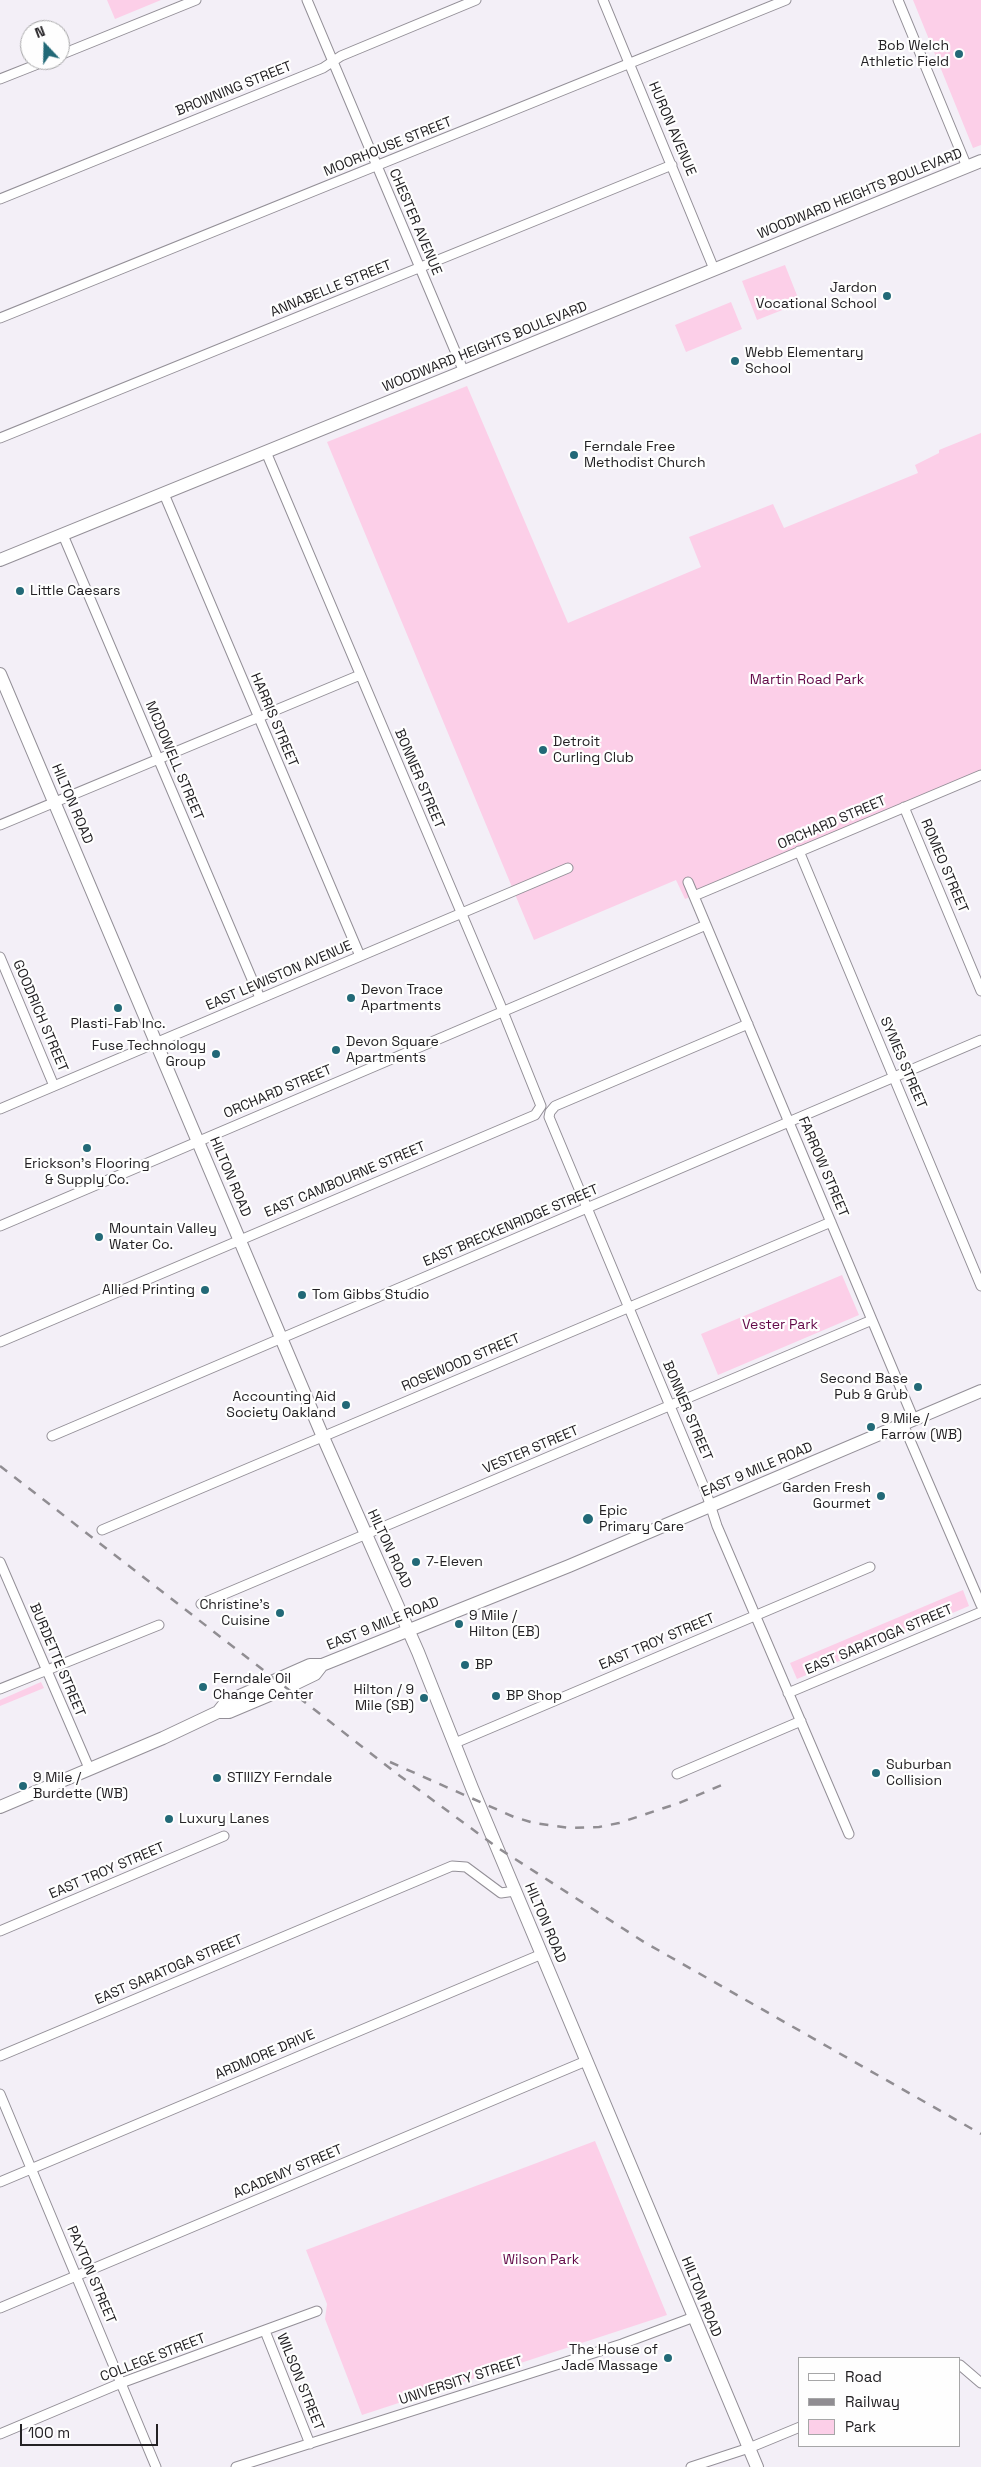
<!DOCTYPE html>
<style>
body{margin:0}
#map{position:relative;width:981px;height:2467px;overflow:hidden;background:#f3eff7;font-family:"Space Grotesk",sans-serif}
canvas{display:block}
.legend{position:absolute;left:798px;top:2357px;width:162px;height:90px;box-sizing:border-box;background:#fefefe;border:1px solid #a6a6a7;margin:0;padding:6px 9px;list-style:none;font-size:15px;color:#232124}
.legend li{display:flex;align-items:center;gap:10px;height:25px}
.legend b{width:25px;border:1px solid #a6a6a7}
.north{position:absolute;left:20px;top:20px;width:50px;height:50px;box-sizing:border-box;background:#fefefe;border:1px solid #a6a6a7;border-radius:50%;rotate:339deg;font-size:14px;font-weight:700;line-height:20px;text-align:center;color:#232124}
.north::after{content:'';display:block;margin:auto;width:18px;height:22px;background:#226977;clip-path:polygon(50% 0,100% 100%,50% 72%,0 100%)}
.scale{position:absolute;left:20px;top:2424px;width:138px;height:22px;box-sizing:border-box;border:2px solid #232124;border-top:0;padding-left:6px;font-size:15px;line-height:18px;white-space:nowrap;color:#232124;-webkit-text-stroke:4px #fefefe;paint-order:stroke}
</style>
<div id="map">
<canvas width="981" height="2467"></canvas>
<ul class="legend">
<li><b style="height:6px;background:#fff"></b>Road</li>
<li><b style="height:6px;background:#908d92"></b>Railway</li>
<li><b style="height:14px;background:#fccfe8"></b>Park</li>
</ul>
<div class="north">N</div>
<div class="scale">100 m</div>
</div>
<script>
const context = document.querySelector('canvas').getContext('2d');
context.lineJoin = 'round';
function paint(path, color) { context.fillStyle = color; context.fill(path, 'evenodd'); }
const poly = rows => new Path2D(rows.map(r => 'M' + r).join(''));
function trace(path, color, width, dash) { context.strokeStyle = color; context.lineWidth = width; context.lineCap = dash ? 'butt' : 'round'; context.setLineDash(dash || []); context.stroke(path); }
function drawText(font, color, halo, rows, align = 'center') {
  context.font = font + ' "Space Grotesk",sans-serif'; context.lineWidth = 4.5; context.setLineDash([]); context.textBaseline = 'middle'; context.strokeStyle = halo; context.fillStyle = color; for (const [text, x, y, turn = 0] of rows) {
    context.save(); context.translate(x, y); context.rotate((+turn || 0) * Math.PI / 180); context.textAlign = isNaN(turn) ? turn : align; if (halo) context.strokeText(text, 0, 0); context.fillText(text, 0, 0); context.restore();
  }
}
const green = poly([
 [107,0,161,0,115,19],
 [913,0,981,0,981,145,973,148],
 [785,265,800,303,757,320,742,281],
 [731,302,742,329,686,352,675,325],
 [467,386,568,623,701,567,689,537,773,504,784,528,918,473,915,465,939,453,939,450,981,433,981,775,685,899,676,880,534,940,327,442],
 [842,1275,859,1315,718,1375,701,1334],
 [963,1590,969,1606,797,1679,790,1663],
 [41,1682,44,1688,0,1706,0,1700],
 [595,2141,667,2315,362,2415,325,2319,327,2304,306,2250]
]);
const street = poly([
 [307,0,464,372],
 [603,0,714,269],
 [898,0,967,167],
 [60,55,196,0],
 [0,79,48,60],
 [0,199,323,68,341,56,476,0],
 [0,318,786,0],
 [0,438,672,165],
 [164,494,360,956],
 [63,535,260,998],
 [904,807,981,991],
 [0,825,360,675],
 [799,851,981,1286],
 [688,882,914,1420],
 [694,896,981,775],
 [0,957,54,1086],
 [748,1024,555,1106,550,1112,549,1117,706,1492,717,1526,849,1834],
 [0,1109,568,868],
 [0,1226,706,925],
 [0,1342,535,1115,541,1106,500,1004,266,452],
 [903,1424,981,1605],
 [52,1436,981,1040],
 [102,1530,831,1222],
 [0,1562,89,1768],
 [201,1604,872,1320],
 [0,1689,159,1625],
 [788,1693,981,1612],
 [455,1743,870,1567],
 [677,1774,801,1721],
 [0,1931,224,1836],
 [0,2056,452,1866,466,1867,501,1893,515,1891],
 [0,2094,156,2467],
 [0,2182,542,1954],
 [0,2308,586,2061],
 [265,2331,310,2444],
 [960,2365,981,2383],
 [0,2434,121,2383,317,2311],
 [236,2467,622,2344,694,2317],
 [691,2467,749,2448,800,2427]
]);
const secondary = poly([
 [0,560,981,161],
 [0,674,323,1437,418,1652,472,1788,757,2467],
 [218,1712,229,1712,286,1688,315,1674,322,1665],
 [0,1807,163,1738,218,1712,226,1702,310,1665,322,1665,569,1566,981,1391]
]);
const rail = poly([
 [0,1466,400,1776,498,1848,644,1942,981,2134],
 [390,1762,514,1817,534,1823,570,1828,599,1827,619,1823,679,1803,729,1782]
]);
const markers = [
 [959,54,5,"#226977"],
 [887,296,5,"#226977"],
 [735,361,5,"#226977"],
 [574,455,5,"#226977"],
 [20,591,5,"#226977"],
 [543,750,5,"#226977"],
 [351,998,5,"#226977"],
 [118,1008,5,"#226977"],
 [336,1050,5,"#226977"],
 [216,1054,5,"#226977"],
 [87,1148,5,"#226977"],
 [99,1237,5,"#226977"],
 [205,1290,5,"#226977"],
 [302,1295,5,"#226977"],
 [918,1387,5,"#226977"],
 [346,1405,5,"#226977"],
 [871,1427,5,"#226977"],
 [881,1496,5,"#226977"],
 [588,1519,6,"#226977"],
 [416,1562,5,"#226977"],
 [280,1613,5,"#226977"],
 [459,1624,5,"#226977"],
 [465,1665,5,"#226977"],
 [203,1687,5,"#226977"],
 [496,1696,5,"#226977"],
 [424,1698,5,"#226977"],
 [876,1773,5,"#226977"],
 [217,1778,5,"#226977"],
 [23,1786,5,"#226977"],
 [169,1819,5,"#226977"],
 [668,2358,5,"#226977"]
];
const poiNames = [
 ["Bob Welch",949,46,"right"],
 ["Athletic Field",949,62,"right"],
 ["Jardon",877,288,"right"],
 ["Vocational School",877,304,"right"],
 ["Webb Elementary",745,353],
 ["School",745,369],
 ["Ferndale Free",584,447],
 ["Methodist Church",584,463],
 ["Little Caesars",30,591],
 ["Detroit",553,742],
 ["Curling Club",553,758],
 ["Devon Trace",361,990],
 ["Apartments",361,1006],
 ["Plasti-Fab Inc.",118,1024,"center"],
 ["Devon Square",346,1042],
 ["Apartments",346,1058],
 ["Fuse Technology",206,1046,"right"],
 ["Group",206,1062,"right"],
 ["Erickson's Flooring",87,1164,"center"],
 ["& Supply Co.",87,1180,"center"],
 ["Mountain Valley",109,1229],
 ["Water Co.",109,1245],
 ["Allied Printing",195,1290,"right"],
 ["Tom Gibbs Studio",312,1295],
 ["Second Base",908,1379,"right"],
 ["Pub & Grub",908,1395,"right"],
 ["Accounting Aid",336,1397,"right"],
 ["Society Oakland",336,1413,"right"],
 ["9 Mile /",881,1419],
 ["Farrow (WB)",881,1435],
 ["Garden Fresh",871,1488,"right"],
 ["Gourmet",871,1504,"right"],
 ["Epic",599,1511],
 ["Primary Care",599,1527],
 ["7-Eleven",426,1562],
 ["Christine's",270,1605,"right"],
 ["Cuisine",270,1621,"right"],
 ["9 Mile /",469,1616],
 ["Hilton (EB)",469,1632],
 ["BP",475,1665],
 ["Ferndale Oil",213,1679],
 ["Change Center",213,1695],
 ["Hilton / 9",414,1690,"right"],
 ["Mile (SB)",414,1706,"right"],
 ["BP Shop",506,1696],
 ["Suburban",886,1765],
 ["Collision",886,1781],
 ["9 Mile /",33,1778],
 ["Burdette (WB)",33,1794],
 ["STIIIZY Ferndale",227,1778],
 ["Luxury Lanes",179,1819],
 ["The House of",658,2350,"right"],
 ["Jade Massage",658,2366,"right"]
];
const streetNames = [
 ["BROWNING STREET",234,89,-22],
 ["HURON AVENUE",672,129,67],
 ["MOORHOUSE STREET",388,147,-22],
 ["WOODWARD HEIGHTS BOULEVARD",860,194,-22],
 ["CHESTER AVENUE",415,222,67],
 ["ANNABELLE STREET",331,289,-22],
 ["WOODWARD HEIGHTS BOULEVARD",485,347,-22],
 ["HARRIS STREET",274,720,67],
 ["MCDOWELL STREET",174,761,67],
 ["BONNER STREET",419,779,67],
 ["HILTON ROAD",72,804,67],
 ["ORCHARD STREET",832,823,-23],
 ["ROMEO STREET",944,866,67],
 ["EAST LEWISTON AVENUE",279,976,-23],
 ["GOODRICH STREET",40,1016,67],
 ["SYMES STREET",903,1063,67],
 ["ORCHARD STREET",278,1092,-23],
 ["FARROW STREET",823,1167,67],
 ["HILTON ROAD",230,1177,67],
 ["EAST CAMBOURNE STREET",345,1180,-23],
 ["EAST BRECKENRIDGE STREET",511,1226,-23],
 ["ROSEWOOD STREET",461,1363,-23],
 ["BONNER STREET",687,1411,67],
 ["VESTER STREET",531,1450,-23],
 ["EAST 9 MILE ROAD",757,1470,-23],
 ["HILTON ROAD",389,1549,65],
 ["EAST 9 MILE ROAD",383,1624,-22],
 ["EAST SARATOGA STREET",879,1640,-23],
 ["EAST TROY STREET",657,1642,-23],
 ["BURDETTE STREET",57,1660,67],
 ["EAST TROY STREET",107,1871,-23],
 ["HILTON ROAD",545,1923,67],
 ["EAST SARATOGA STREET",169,1970,-23],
 ["ARDMORE DRIVE",265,2055,-23],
 ["ACADEMY STREET",288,2172,-23],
 ["PAXTON STREET",91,2275,67],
 ["HILTON ROAD",701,2297,68],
 ["COLLEGE STREET",153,2358,-21],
 ["UNIVERSITY STREET",461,2381,-18],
 ["WILSON STREET",300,2382,68]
];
const parkNames = [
 ["Martin Road Park",807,680],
 ["Vester Park",780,1325],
 ["Wilson Park",541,2260]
];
paint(green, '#fccfe8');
trace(street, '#938f97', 11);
trace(secondary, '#938f97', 14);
trace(street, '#fff', 9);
trace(secondary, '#fff', 12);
trace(rail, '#908d92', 2.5, [9, 9]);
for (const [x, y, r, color] of markers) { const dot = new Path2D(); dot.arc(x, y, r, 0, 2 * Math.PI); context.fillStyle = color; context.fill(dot); trace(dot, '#fefefe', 2); }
drawText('14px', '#232124', '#fefefe', poiNames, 'left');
drawText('14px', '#232124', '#fefefe', streetNames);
drawText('14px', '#630948', '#fefefe', parkNames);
</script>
